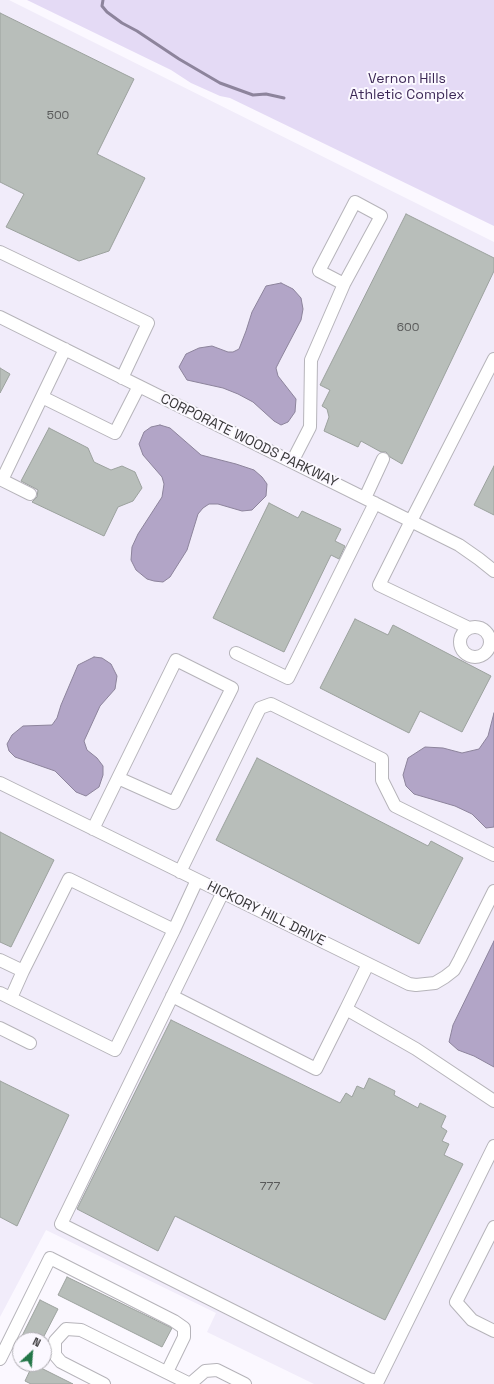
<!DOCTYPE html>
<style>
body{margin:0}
#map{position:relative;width:494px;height:1384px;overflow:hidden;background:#fbf8ff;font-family:"Space Grotesk",sans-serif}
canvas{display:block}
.north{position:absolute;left:12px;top:1332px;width:40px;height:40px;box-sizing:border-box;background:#fbf8ff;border:1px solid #adabb0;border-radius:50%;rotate:26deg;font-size:11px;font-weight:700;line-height:16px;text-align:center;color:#383739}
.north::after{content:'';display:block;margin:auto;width:14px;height:18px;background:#237648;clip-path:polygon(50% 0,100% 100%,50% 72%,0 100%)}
</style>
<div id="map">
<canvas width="494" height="1384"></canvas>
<div class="north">N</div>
</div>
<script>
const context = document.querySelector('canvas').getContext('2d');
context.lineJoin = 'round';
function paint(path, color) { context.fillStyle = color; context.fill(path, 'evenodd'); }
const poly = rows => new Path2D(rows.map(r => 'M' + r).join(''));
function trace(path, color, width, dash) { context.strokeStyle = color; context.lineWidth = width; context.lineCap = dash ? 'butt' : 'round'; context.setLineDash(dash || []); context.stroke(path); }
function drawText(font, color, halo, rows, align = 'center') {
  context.font = font + ' "Space Grotesk",sans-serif'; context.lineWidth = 4; context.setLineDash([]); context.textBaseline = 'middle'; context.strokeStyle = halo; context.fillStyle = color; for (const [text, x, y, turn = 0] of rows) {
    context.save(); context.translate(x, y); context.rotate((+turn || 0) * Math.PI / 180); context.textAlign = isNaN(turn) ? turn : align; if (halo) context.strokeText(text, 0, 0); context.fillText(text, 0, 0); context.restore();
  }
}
const built = poly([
 [0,0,9,0,494,242,494,1384,314,1384,207,1332,216,1313,46,1230,0,1317]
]);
const green = poly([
 [27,0,494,0,494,226,230,98,220,96,191,83,171,70]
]);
const water = poly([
 [281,283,293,289,301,298,303,309,301,320,280,360,276,368,278,376,296,399,295,412,288,422,281,425,274,421,253,402,238,394,223,388,187,380,179,367,186,354,199,348,212,346,228,352,233,352,239,349,246,331,252,312,266,286,281,283],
 [160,425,170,428,201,455,236,464,254,470,262,477,267,484,266,496,252,510,242,511,218,504,209,504,203,508,198,514,187,550,170,577,163,582,154,581,147,579,136,570,131,560,132,547,138,534,162,497,164,484,162,477,143,455,139,444,144,432,151,427,160,425],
 [94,657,102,658,111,664,117,676,115,689,100,706,84,741,87,750,97,758,103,766,103,775,99,787,86,796,76,792,55,771,15,757,9,751,7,744,12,735,23,726,52,725,57,718,61,705,78,665,94,657],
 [494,713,494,827,486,828,472,814,455,806,414,794,406,786,403,775,408,758,425,747,443,748,462,753,479,749,488,736,494,713],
 [494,941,494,1067,474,1056,458,1050,449,1042,453,1025,494,941]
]);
const stream = poly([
 [103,0,102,6,107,12,122,23,137,31,179,59,220,83,253,95,266,94,284,98]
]);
const building = poly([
 [0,13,134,79,97,154,145,178,109,251,79,261,6,227,24,194,0,182,0,13],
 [406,214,494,258,494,271,402,464,390,457,386,452,381,452,361,441,358,447,324,431,329,417,327,409,322,406,330,390,320,385,406,214],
 [0,368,10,374,0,393,0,368],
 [49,428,88,448,94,462,111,470,122,466,135,472,142,488,133,501,118,507,104,536,32,502,37,497,38,490,21,481,49,428],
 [494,466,494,515,474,505,494,466],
 [269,503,298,518,302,511,341,529,335,541,345,546,339,559,331,555,284,652,213,618,269,503],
 [355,619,388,635,393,625,491,676,462,732,420,711,409,733,320,688,355,619],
 [257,758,428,846,431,841,463,858,419,944,216,840,257,758],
 [0,832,54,860,11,947,0,942,0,832],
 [171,1020,340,1103,346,1093,352,1097,357,1086,364,1089,369,1078,395,1091,394,1095,418,1108,420,1103,446,1116,441,1127,447,1131,442,1141,449,1144,444,1155,463,1164,385,1320,175,1216,158,1251,77,1209,171,1020],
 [0,1081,69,1115,17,1226,0,1217,0,1081],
 [67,1277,172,1328,162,1347,58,1295,67,1277],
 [40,1300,58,1309,42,1340,20,1340,40,1300],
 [33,1364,73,1384,31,1384,25,1381,33,1364]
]);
const minor = poly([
 [0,252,148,323,122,378],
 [0,317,459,545,479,559,494,571],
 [42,397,115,433,139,386],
 [292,462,310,427,311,360,344,284,381,216,355,202,319,271,344,284],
 [30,494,2,480,65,349],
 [365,498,383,459],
 '460 642a15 15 0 1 1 30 0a15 15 0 1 1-30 0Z',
 [469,628,379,585,411,521,494,359],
 [236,653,288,678,375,503],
 [0,783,409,984,416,985,435,983,445,977,454,970,460,959,494,891],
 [93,829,118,778,176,660,232,688,174,803,118,778],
 [180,872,260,708,271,704,382,759,382,780,395,806,494,855],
 [223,892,61,1224,369,1379,378,1381,494,1146],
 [0,960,23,971,69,879,174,930,197,880],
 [368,964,346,1009,416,1049,494,1101],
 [0,993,115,1050,174,930],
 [172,996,316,1069,346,1009],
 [11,998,23,971],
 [0,1028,30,1043],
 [494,1227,456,1302,472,1320,494,1331],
 [0,1359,50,1258,174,1321,184,1328,184,1337,167,1372],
 [104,1384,61,1362,55,1355,55,1341,66,1329,81,1330,190,1384],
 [190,1384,205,1371,217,1370,245,1384]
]);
const numberNames = [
 ["500",58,116],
 ["600",408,328],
 ["777",270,1187]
];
const parkNames = [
 ["Vernon Hills",407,79],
 ["Athletic Complex",407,95]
];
const streetNames = [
 ["CORPORATE WOODS PARKWAY",249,441,26],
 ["HICKORY HILL DRIVE",266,914,26]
];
paint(built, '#f1ecfa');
paint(green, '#e4daf5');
paint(water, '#b2a5c7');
trace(water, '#8d849c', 1);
trace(stream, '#8d849c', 3);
paint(building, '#b8beba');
trace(building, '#9ca29e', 1);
trace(minor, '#b6b4ba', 14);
trace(minor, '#fff', 12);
drawText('12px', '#585959', null, numberNames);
drawText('14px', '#3c2856', '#fbf8ff', parkNames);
drawText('14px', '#383739', '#fbf8ff', streetNames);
</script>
